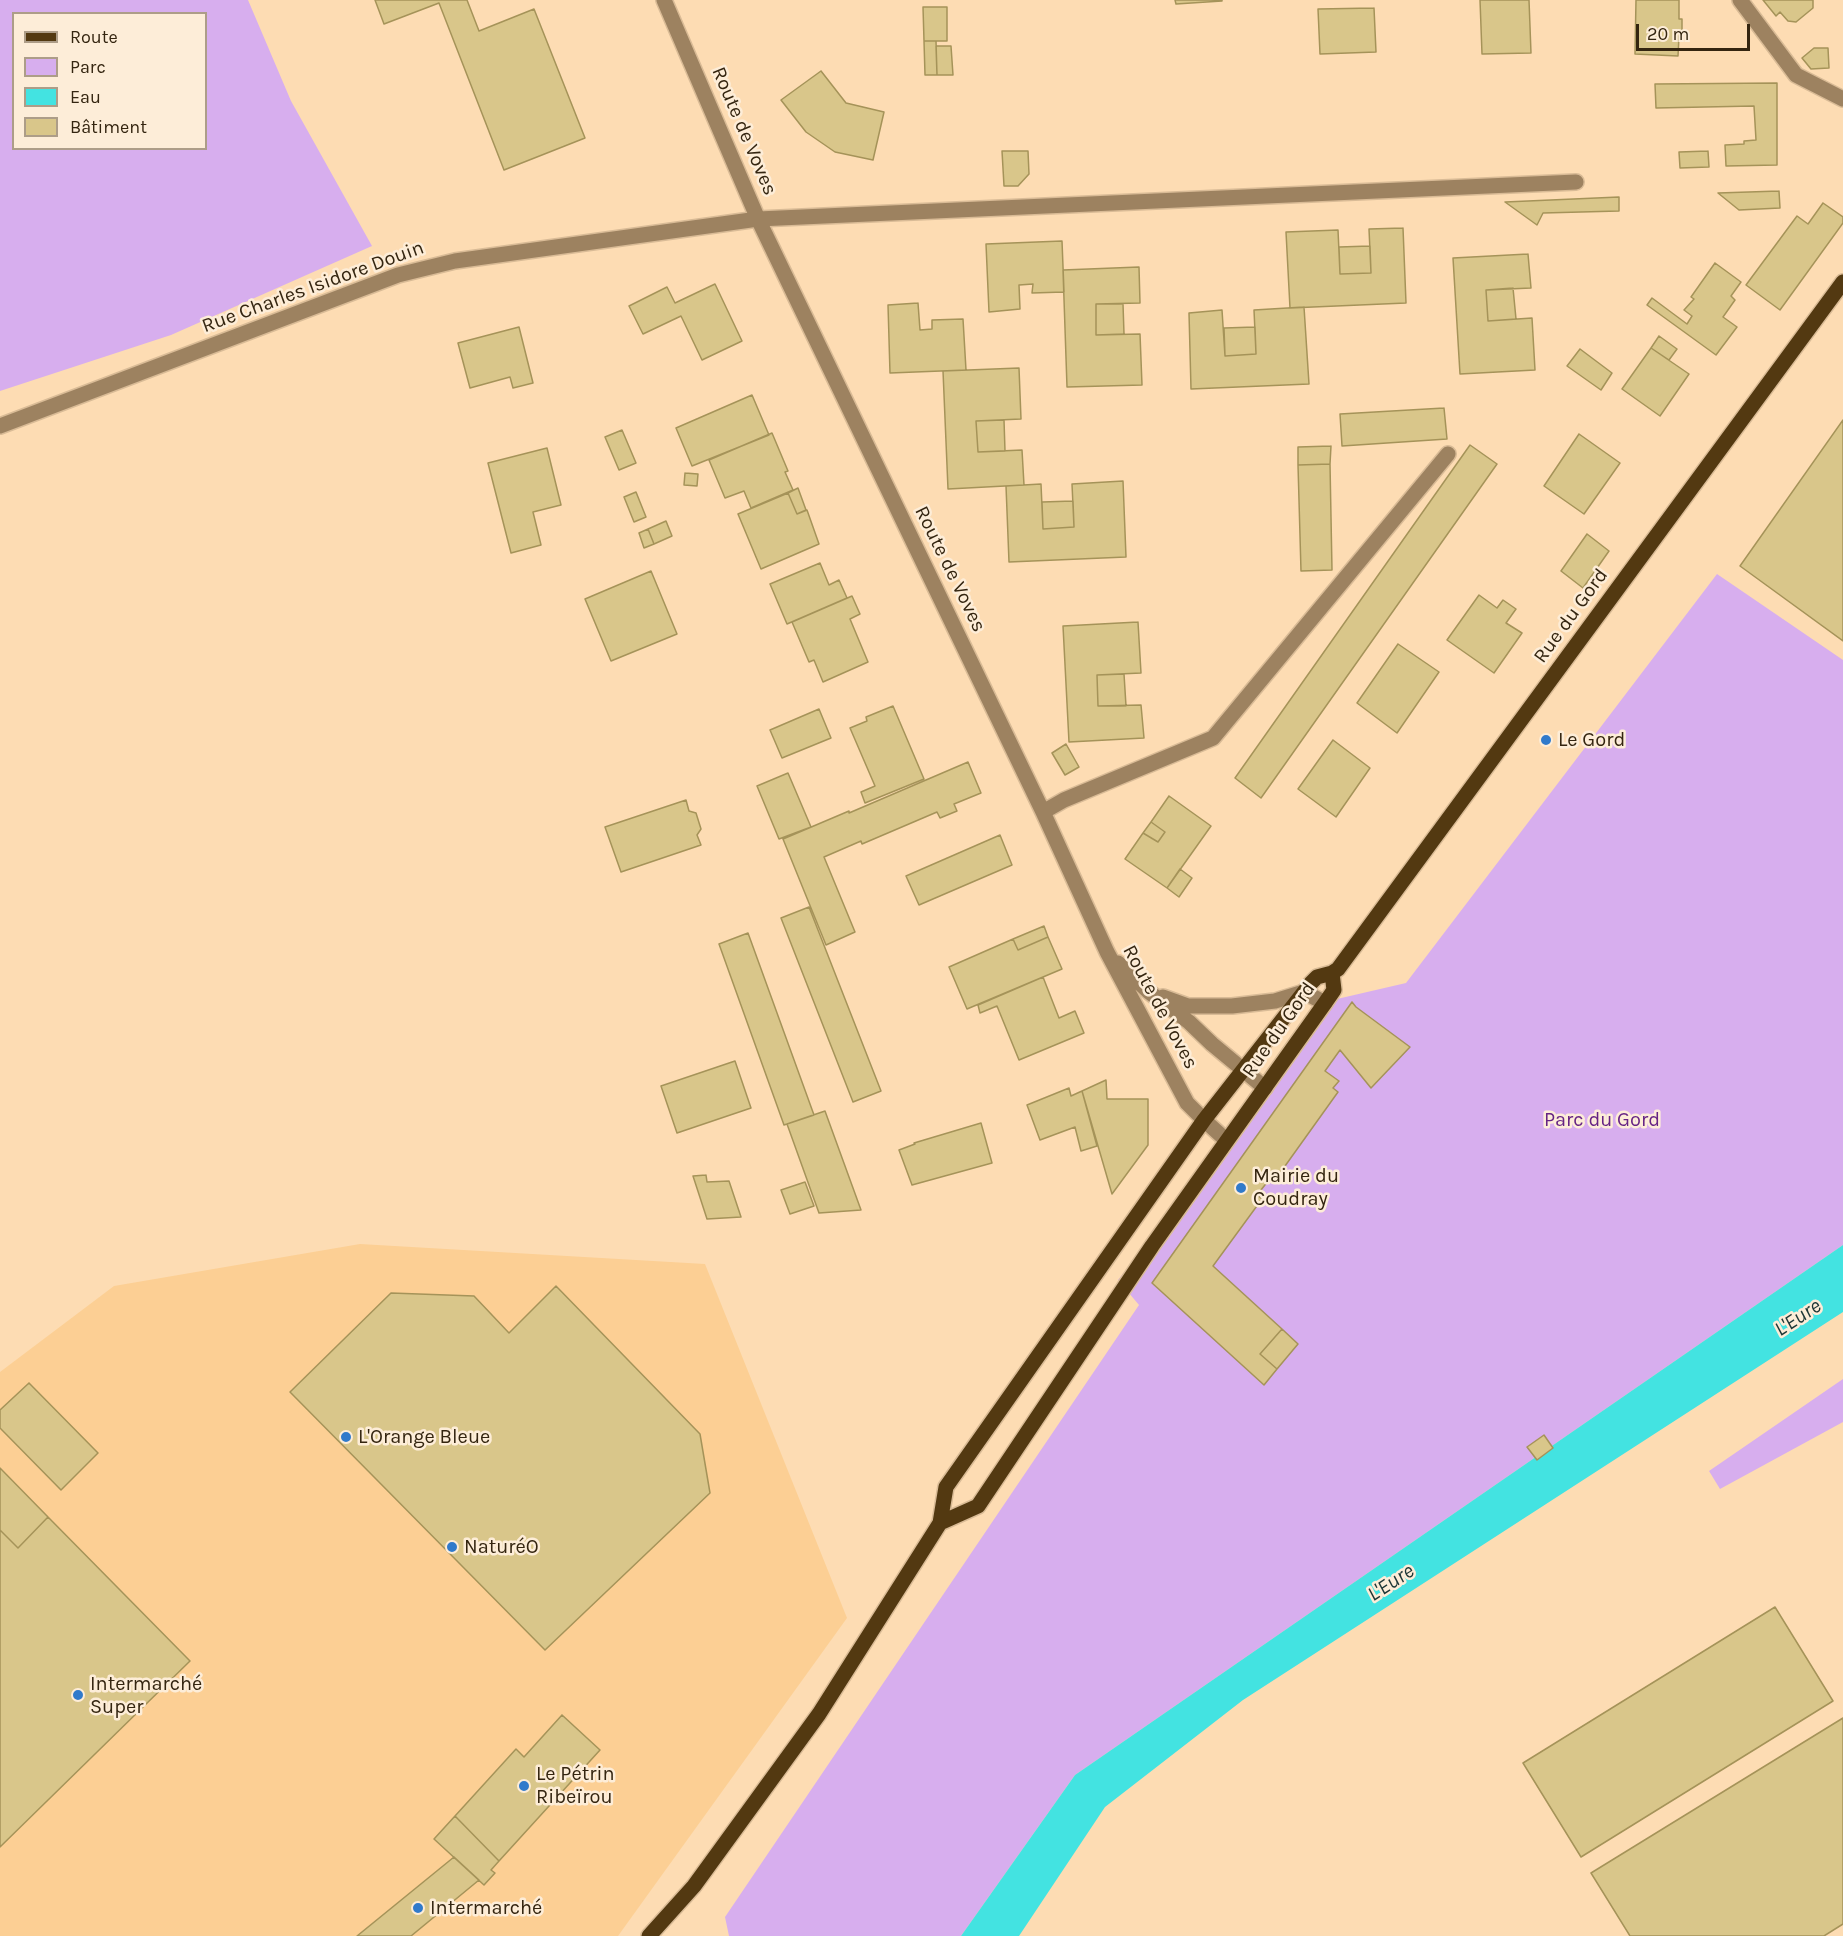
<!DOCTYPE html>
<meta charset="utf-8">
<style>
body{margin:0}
#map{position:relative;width:1843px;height:1936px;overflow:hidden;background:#fddcb3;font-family:Karla,sans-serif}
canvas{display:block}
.legend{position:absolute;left:12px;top:12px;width:195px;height:138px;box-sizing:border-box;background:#fdedd8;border:2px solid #ad9d88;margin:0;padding:8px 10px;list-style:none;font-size:18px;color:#342510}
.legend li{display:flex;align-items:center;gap:12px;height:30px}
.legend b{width:30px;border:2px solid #ad9d88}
.scale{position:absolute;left:1636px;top:24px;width:114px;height:27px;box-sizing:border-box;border:3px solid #342510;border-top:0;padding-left:8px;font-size:18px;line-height:21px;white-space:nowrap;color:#342510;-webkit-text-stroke:4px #fdedd8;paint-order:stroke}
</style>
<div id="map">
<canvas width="1843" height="1936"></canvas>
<ul class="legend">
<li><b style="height:8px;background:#533911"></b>Route</li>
<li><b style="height:16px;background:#d7aeee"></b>Parc</li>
<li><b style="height:16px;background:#43e3e1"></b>Eau</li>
<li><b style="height:16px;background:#d9c68a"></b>Bâtiment</li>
</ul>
<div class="scale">20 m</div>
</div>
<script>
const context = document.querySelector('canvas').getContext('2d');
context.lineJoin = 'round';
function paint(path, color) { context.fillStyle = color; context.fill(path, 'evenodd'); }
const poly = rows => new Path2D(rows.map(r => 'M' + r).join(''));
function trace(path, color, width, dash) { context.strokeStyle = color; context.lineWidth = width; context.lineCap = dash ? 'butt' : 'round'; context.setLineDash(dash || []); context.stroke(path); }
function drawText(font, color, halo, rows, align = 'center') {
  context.font = font + ' Karla,sans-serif'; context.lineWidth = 5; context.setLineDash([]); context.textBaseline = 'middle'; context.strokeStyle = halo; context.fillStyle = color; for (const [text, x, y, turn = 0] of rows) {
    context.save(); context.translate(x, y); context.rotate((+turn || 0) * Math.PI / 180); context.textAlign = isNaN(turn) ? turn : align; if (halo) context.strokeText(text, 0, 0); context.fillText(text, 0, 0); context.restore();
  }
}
const built = poly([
 [360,1244,705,1264,847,1618,618,1936,0,1936,0,1372,114,1286]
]);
const green = poly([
 [0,0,248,0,291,101,372,246,171,335,0,391],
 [14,14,206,14,206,148,14,148],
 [1717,574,1843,660,1843,1245,1075,1775,961,1936,729,1936,725,1917,1139,1305,1118,1280,1337,999,1406,983],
 [1843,1379,1843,1422,1720,1489,1709,1471]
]);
const water = poly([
 [1843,1245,1843,1312,1243,1700,1105,1807,1019,1936,961,1936,1075,1775]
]);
const building = poly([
 [375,0,467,0,479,31,534,9,585,138,504,170,439,3,384,24,375,0],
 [1175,0,1222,0,1222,1,1176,4,1175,0],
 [1480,0,1529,0,1531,53,1482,54,1480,0],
 [1636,0,1679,0,1679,19,1682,19,1682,35,1679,36,1678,56,1635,54,1636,0],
 [1763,0,1813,0,1813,8,1796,22,1788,21,1780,12,1776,16,1763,0],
 [923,7,947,7,947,41,924,41,923,7],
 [1374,8,1376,52,1320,54,1318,9,1374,8],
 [924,41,936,41,937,75,925,75,924,41],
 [936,46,951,46,953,75,937,75,936,46],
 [1814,48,1828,48,1829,68,1811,69,1802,58,1814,48],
 [821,71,846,103,884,112,873,160,835,152,806,132,781,100,821,71],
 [1777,83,1777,165,1726,166,1725,145,1744,144,1744,141,1756,140,1754,106,1656,108,1655,84,1777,83],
 [1002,151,1028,151,1029,174,1018,186,1004,186,1002,151],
 [1708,151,1709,167,1680,168,1679,152,1708,151],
 [1779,191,1780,208,1739,210,1718,193,1779,191],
 [1619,197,1619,211,1543,213,1537,225,1505,202,1619,197],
 [1823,203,1843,217,1843,223,1780,310,1746,285,1797,216,1808,224,1823,203],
 [1403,228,1406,303,1290,308,1286,232,1338,230,1340,274,1371,273,1369,229,1403,228],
 [1062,241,1064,292,1032,293,1033,284,1019,285,1020,309,989,312,986,244,1062,241],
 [1370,246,1371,273,1340,274,1339,247,1370,246],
 [1528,254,1531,288,1486,290,1488,321,1532,318,1535,370,1460,374,1453,258,1528,254],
 [1715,263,1741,282,1731,296,1735,300,1723,317,1737,327,1716,355,1647,305,1652,298,1687,324,1692,316,1684,310,1694,299,1691,297,1715,263],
 [1139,267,1140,303,1096,304,1096,335,1140,334,1142,385,1067,387,1063,270,1139,267],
 [715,284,742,341,702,360,681,316,643,334,629,306,667,287,675,303,715,284],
 [1513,288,1516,319,1488,321,1486,290,1513,288],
 [918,303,920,330,932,329,932,320,963,319,966,370,890,373,888,305,918,303],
 [1096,304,1123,304,1124,334,1096,335,1096,304],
 [1304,307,1309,384,1191,389,1189,313,1222,310,1225,356,1256,354,1254,310,1304,307],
 [519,327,533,383,513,388,510,377,470,388,458,343,519,327],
 [1255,327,1256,354,1225,356,1224,328,1255,327],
 [1659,336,1677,349,1669,360,1651,348,1659,336],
 [1651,348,1689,374,1660,416,1622,389,1651,348],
 [1580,349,1612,373,1601,390,1567,366,1580,349],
 [1019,368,1021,419,976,421,978,452,1022,450,1024,485,948,489,943,371,1019,368],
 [752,395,769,435,692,466,676,428,752,395],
 [1444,408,1447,439,1342,446,1340,414,1444,408],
 [1004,420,1005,451,978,452,976,421,1004,420],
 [1843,420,1843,641,1740,566,1843,420],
 [622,430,636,463,619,470,605,437,622,430],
 [772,433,788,471,785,472,793,490,751,508,744,491,725,498,709,460,772,433],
 [1579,434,1620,463,1584,514,1544,486,1579,434],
 [1470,445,1497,464,1261,798,1235,778,1470,445],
 [1331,446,1330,464,1298,465,1298,447,1331,446],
 [547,448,561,505,533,512,541,545,511,553,488,463,547,448],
 [1330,464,1332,570,1301,571,1298,465,1330,464],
 [685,473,698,474,697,486,684,485,685,473],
 [1123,481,1126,557,1009,562,1006,486,1041,484,1043,529,1074,527,1072,484,1123,481],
 [798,488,806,510,797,514,788,493,798,488],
 [636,492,646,517,634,522,624,497,636,492],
 [788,493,797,514,807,510,819,544,761,569,738,514,788,493],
 [1073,501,1074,527,1043,529,1042,502,1073,501],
 [666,521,672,536,654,544,648,529,666,521],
 [648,529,654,544,644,548,639,533,648,529],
 [1587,534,1609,551,1583,588,1561,571,1587,534],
 [820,563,829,585,839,580,847,598,787,624,770,584,820,563],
 [651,571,677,634,611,661,585,599,651,571],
 [1479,595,1497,608,1503,600,1516,609,1506,623,1522,633,1494,673,1447,640,1479,595],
 [852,596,860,614,850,619,868,662,823,682,814,660,809,662,792,622,852,596],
 [1138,622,1141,673,1097,675,1098,706,1141,705,1144,738,1069,742,1063,626,1138,622],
 [1398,644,1439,672,1397,733,1357,703,1398,644],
 [1124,674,1126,706,1098,706,1097,675,1124,674],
 [893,706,924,779,865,803,861,792,875,786,850,728,867,721,866,717,893,706],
 [819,709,831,738,782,758,770,730,819,709],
 [1333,740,1370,768,1336,817,1298,789,1333,740],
 [1066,744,1079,767,1065,775,1052,753,1066,744],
 [968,762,981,793,954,804,957,811,940,818,937,812,862,844,861,841,824,857,855,932,826,945,783,839,849,811,849,813,968,762],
 [788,773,811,827,779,839,757,786,788,773],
 [1169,796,1211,826,1167,888,1125,859,1143,833,1158,842,1165,832,1151,822,1169,796],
 [686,800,689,811,696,813,701,829,697,835,701,845,621,872,605,827,686,800],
 [1151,822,1165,832,1158,842,1143,833,1151,822],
 [1000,835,1012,865,919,905,906,876,1000,835],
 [1180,869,1192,878,1179,897,1167,888,1180,869],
 [809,907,881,1091,853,1102,781,918,809,907],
 [1044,926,1048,937,1018,950,1013,939,1044,926],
 [748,933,814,1115,784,1125,719,944,748,933],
 [1048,937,1062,969,967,1009,949,967,1013,939,1018,950,1048,937],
 [1043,977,1059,1018,1075,1011,1084,1033,1019,1060,997,1006,980,1013,978,1005,1043,977],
 [1352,1002,1356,1007,1410,1047,1371,1088,1340,1050,1325,1071,1339,1081,1333,1088,1338,1092,1275,1180,1272,1176,1257,1195,1262,1199,1213,1266,1282,1329,1260,1354,1277,1369,1264,1385,1152,1283,1352,1002],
 [735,1061,751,1108,677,1133,661,1086,735,1061],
 [1106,1080,1107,1099,1148,1099,1148,1145,1112,1194,1082,1091,1106,1080],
 [1069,1088,1071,1096,1082,1091,1097,1146,1081,1151,1075,1127,1040,1140,1027,1105,1069,1088],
 [825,1111,861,1210,819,1213,787,1124,825,1111],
 [981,1123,992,1163,912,1185,899,1150,915,1144,914,1143,981,1123],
 [706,1175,707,1182,729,1181,741,1217,707,1219,693,1176,706,1175],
 [805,1182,814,1206,790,1214,781,1190,805,1182],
 [556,1286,700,1434,710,1493,545,1650,290,1392,391,1293,474,1296,509,1333,556,1286],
 [1282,1329,1298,1344,1277,1369,1260,1354,1282,1329],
 [29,1383,98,1453,61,1490,0,1428,0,1410,29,1383],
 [1544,1435,1553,1448,1537,1460,1527,1447,1544,1435],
 [0,1468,48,1517,18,1548,0,1530,0,1468],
 [48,1517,190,1661,0,1847,0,1530,18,1548,48,1517],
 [1775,1607,1833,1701,1581,1857,1523,1763,1775,1607],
 [562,1715,600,1750,499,1861,455,1816,516,1749,524,1757,562,1715],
 [1843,1718,1843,1924,1824,1936,1630,1936,1591,1873,1843,1718],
 [455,1816,499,1861,491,1870,495,1873,484,1885,434,1839,455,1816],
 [454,1857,479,1880,411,1936,357,1936,454,1857]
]);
const minor = poly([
 [664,0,758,219,1043,812,1107,952,1187,1103,1204,1120,1226,1140],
 [1740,0,1796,75,1843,99],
 [0,426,398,275,455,261,758,219,1576,182],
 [1043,812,1064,800,1213,738,1448,454],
 [1118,963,1149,992,1189,1022,1212,1044,1265,1088],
 [1163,997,1188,1006,1232,1006,1275,1001,1304,992,1325,1003]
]);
const major = poly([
 [940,1523,978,1506,1152,1246,1325,1003,1334,990,1332,973],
 [649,1936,694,1886,819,1714,940,1523,946,1487,1204,1120,1311,983,1317,977,1332,973,1338,969,1843,282]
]);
const markers = [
 [1546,740,6,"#307acb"],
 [1241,1188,6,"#307acb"],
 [346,1437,6,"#307acb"],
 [452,1547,6,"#307acb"],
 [78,1695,6,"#307acb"],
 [524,1786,6,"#307acb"],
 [418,1908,6,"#307acb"]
];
const streetNames = [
 ["Route de Voves",744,131,67],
 ["Rue Charles Isidore Douin",313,287,-20],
 ["Route de Voves",950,569,64],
 ["Rue du Gord",1571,616,-54],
 ["Route de Voves",1160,1007,62],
 ["Rue du Gord",1279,1030,-55]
];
const poiNames = [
 ["Le Gord",1558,740],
 ["Mairie du",1253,1176],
 ["Coudray",1253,1199],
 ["L'Orange Bleue",358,1437],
 ["NaturéO",464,1547],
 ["Intermarché",90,1684],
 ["Super",90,1707],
 ["Le Pétrin",536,1774],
 ["Ribeïrou",536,1797],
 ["Intermarché",430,1908]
];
const parkNames = [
 ["Parc du Gord",1602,1120]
];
const waterNames = [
 ["L'Eure",1798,1318,-33],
 ["L'Eure",1391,1583,-33]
];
paint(built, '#fccf94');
paint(green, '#d7aeee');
paint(water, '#43e3e1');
paint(building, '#d9c68a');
trace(building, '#a59359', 1.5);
trace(minor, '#d9bb96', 18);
trace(major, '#d9bb96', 18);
trace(minor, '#9d8260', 15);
trace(major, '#533911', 15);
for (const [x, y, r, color] of markers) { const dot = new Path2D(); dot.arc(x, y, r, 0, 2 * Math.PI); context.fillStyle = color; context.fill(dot); trace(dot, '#fdedd8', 2); }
drawText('20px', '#342510', '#fdedd8', streetNames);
drawText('20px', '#342510', '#fdedd8', poiNames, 'left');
drawText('20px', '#662384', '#fdedd8', parkNames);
drawText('italic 21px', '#1d3636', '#fdedd8', waterNames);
</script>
